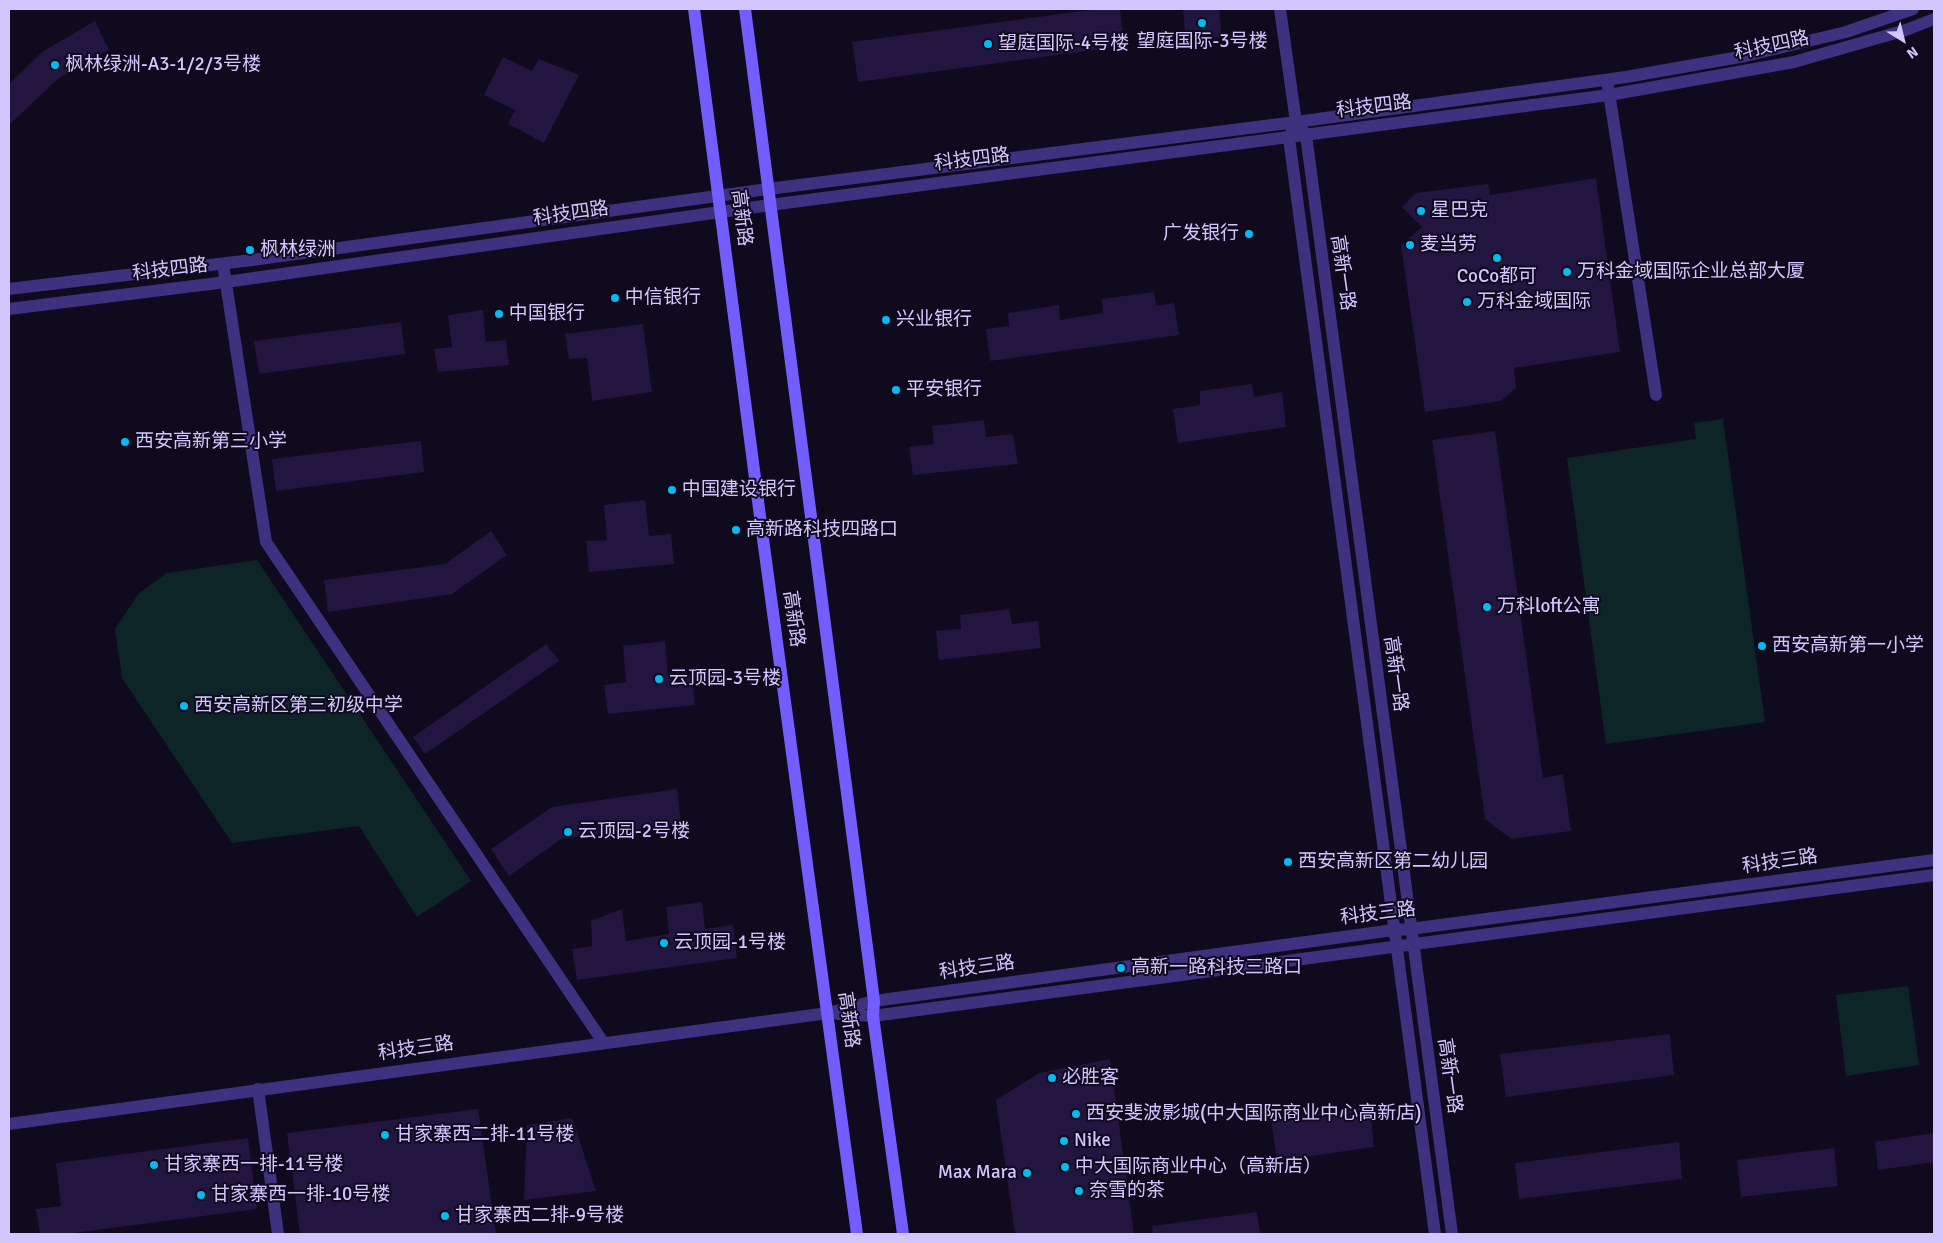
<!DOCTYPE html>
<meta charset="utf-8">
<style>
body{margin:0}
#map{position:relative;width:1943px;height:1243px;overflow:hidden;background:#0f0a1d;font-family:Signika,sans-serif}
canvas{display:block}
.frame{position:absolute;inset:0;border:10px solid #d3c6ff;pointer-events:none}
.north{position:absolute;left:1878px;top:15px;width:50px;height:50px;-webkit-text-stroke:4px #0f0a1d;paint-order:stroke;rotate:144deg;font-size:14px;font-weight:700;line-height:20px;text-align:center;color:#d3c6ff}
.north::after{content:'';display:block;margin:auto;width:18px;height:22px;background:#d3c6ff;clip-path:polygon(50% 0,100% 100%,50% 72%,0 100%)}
</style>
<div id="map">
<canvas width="1943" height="1243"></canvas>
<div class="frame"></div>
<div class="north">N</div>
</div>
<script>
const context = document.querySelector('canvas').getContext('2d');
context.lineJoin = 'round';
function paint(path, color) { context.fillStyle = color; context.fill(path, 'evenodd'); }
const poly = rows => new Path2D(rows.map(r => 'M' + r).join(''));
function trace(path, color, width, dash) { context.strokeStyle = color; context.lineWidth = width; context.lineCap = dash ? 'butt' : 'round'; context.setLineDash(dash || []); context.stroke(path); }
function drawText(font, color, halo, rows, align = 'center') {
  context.font = font + ' Signika,"Noto Sans SC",sans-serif'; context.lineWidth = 4; context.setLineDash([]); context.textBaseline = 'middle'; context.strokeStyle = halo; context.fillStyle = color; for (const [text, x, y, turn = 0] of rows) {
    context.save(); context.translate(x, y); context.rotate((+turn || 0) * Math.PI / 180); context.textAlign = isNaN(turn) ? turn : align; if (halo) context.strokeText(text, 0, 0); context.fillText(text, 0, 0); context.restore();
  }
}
const green = poly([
 [1723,419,1765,722,1606,744,1567,458,1696,439,1694,423],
 [257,560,471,881,417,917,359,826,232,843,122,678,115,629,139,593,167,573],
 [1908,986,1919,1065,1846,1076,1836,995]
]);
const building = poly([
 [1097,9,1120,9,1124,46,858,82,852,42],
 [1183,9,1219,9,1222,37,1186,41],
 [95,21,109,50,59,78,9,125,9,84,42,52],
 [503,57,532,71,539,59,579,75,544,143,508,124,515,110,484,95],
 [1596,178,1620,352,1514,368,1516,388,1501,401,1425,412,1401,245,1422,227,1402,207,1416,193,1488,184,1490,195],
 [1154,292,1156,306,1174,303,1179,335,990,361,986,329,1009,326,1008,313,1059,305,1060,320,1103,313,1102,299],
 [483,310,486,342,506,340,509,365,438,372,434,349,452,347,448,315],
 [401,322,405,354,259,374,254,341],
 [643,324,652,392,592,401,587,358,569,359,565,334],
 [1252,384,1254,397,1282,392,1286,427,1178,443,1173,409,1200,405,1200,391],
 [984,420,986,437,1013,434,1018,464,913,475,909,447,934,444,932,426],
 [1495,431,1543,778,1563,774,1571,831,1511,839,1485,819,1432,440],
 [421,441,424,472,276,491,272,459],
 [645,500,649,536,671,534,674,564,589,572,586,541,607,540,604,505],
 [491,531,507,555,452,594,328,612,324,580,445,564],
 [1009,609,1012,624,1038,621,1041,648,939,660,936,631,961,629,960,615],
 [665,641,668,677,692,675,695,705,608,714,604,685,626,682,623,646],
 [546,644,559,661,425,754,413,737],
 [677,789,681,825,561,839,509,876,491,849,552,807],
 [702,902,705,929,733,925,737,958,577,980,572,949,592,946,591,921,622,909,626,941,669,934,666,907],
 [1670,1034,1674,1075,1506,1097,1500,1054],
 [1110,1059,1134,1234,1015,1234,996,1100,1039,1073],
 [1370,1106,1374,1147,1277,1161,1271,1119],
 [478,1109,496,1233,300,1234,287,1133],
 [572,1118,596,1191,524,1200,527,1125],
 [1934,1133,1934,1162,1878,1170,1875,1142],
 [248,1138,257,1209,66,1234,40,1234,36,1209,61,1206,56,1163],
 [1679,1142,1682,1179,1519,1199,1515,1163],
 [1834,1148,1838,1186,1741,1197,1737,1160],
 [1257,1212,1260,1234,1153,1234,1152,1226]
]);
const minor = poly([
 [1607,80,1656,395],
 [223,264,266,542,603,1042],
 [258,1089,278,1234]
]);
const tertiary = poly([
 [1280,9,1296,122,1306,135,1452,1234],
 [1292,131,1289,138,1435,1234],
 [9,289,252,260,768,189,1296,122,1626,77,1745,56,1846,32,1913,9],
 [9,309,226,282,770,205,1609,95,1794,62,1906,30,1934,19],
 [838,1014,873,1016,1934,875],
 [9,1124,828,1013,874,1001,1394,930,1410,929,1934,860]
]);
const secondary = poly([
 [694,9,761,524,857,1234],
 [745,9,874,1001,873,1016,903,1234]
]);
const markers = [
 [1202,23,5,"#00bcf1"],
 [988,44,5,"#00bcf1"],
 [55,65,5,"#00bcf1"],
 [1421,211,5,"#00bcf1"],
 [1249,234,5,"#00bcf1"],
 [1410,245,5,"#00bcf1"],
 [250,250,5,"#00bcf1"],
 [1497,258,5,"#00bcf1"],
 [1567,272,5,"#00bcf1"],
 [615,298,5,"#00bcf1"],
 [1467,302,5,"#00bcf1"],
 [499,314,5,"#00bcf1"],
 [886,320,5,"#00bcf1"],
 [896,390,5,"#00bcf1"],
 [125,442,5,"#00bcf1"],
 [672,490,5,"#00bcf1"],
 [736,530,5,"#00bcf1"],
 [1487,607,5,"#00bcf1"],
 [1762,646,5,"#00bcf1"],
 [659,679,5,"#00bcf1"],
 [184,706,5,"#00bcf1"],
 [568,832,5,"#00bcf1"],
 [1288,862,5,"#00bcf1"],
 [664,943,5,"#00bcf1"],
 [1121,968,5,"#00bcf1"],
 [1052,1078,5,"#00bcf1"],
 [1076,1114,5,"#00bcf1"],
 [385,1135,5,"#00bcf1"],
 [1064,1141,5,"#00bcf1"],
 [154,1165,5,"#00bcf1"],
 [1065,1167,5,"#00bcf1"],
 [1027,1173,5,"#00bcf1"],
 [1079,1191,5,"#00bcf1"],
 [201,1195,5,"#00bcf1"],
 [445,1216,5,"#00bcf1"]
];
const poiNames = [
 ["望庭国际-3号楼",1202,42,"center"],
 ["望庭国际-4号楼",998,44],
 ["枫林绿洲-A3-1/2/3号楼",65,65],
 ["星巴克",1431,211],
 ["广发银行",1239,234,"right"],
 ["麦当劳",1420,245],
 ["枫林绿洲",260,250],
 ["万科金域国际企业总部大厦",1577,272],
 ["CoCo都可",1497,277,"center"],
 ["中信银行",625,298],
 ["万科金域国际",1477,302],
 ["中国银行",509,314],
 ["兴业银行",896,320],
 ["平安银行",906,390],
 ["西安高新第三小学",135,442],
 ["中国建设银行",682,490],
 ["高新路科技四路口",746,530],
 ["万科loft公寓",1497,607],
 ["西安高新第一小学",1772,646],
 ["云顶园-3号楼",669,679],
 ["西安高新区第三初级中学",194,706],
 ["云顶园-2号楼",578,832],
 ["西安高新区第二幼儿园",1298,862],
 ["云顶园-1号楼",674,943],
 ["高新一路科技三路口",1131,968],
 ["必胜客",1062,1078],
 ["西安斐波影城(中大国际商业中心高新店)",1086,1114],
 ["甘家寨西二排-11号楼",395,1135],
 ["Nike",1074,1141],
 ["甘家寨西一排-11号楼",164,1165],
 ["中大国际商业中心（高新店）",1075,1167],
 ["Max Mara",1017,1173,"right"],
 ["奈雪的茶",1089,1191],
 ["甘家寨西一排-10号楼",211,1195],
 ["甘家寨西二排-9号楼",455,1216]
];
const streetNames = [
 ["科技四路",1772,46,-12],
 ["科技四路",1374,107,-7],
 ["科技四路",972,160,-7],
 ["科技四路",571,214,-8],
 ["高新路",741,218,83],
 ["科技四路",170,270,-7],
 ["高新一路",1342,273,82],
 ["高新路",793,619,82],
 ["高新一路",1395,674,82],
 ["科技三路",1780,862,-8],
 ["科技三路",1378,914,-7],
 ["科技三路",977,968,-8],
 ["高新路",848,1020,82],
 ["科技三路",416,1049,-8],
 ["高新一路",1449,1076,82]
];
paint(green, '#0d2527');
paint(building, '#22153f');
trace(minor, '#3d3180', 12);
trace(tertiary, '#3d3180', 12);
trace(secondary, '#745dff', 12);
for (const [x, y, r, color] of markers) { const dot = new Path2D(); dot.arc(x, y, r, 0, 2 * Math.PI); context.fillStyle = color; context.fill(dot); trace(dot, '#0f0a1d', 2); }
drawText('19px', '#d3c6ff', '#0f0a1d', poiNames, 'left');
drawText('19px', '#d3c6ff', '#0f0a1d', streetNames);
</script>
